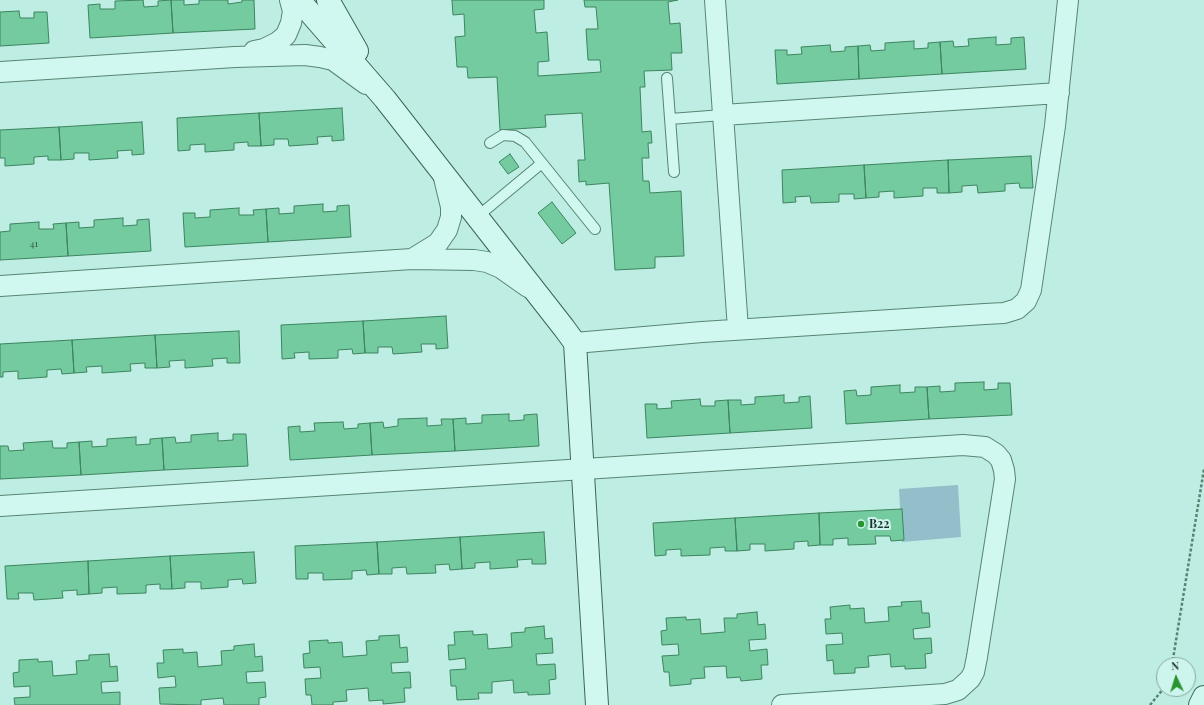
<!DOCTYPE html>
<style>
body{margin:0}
#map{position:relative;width:1204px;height:705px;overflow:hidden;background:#beede3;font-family:"Playfair Display",serif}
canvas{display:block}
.north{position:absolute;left:1156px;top:657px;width:40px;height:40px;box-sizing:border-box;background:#cef5ed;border:1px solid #87a89f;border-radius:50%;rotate:356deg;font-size:11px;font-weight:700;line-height:16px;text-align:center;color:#1c352a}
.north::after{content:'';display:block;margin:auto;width:14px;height:18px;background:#289330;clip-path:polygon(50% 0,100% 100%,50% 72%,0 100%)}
</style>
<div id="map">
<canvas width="1204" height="705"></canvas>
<div class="north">N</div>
</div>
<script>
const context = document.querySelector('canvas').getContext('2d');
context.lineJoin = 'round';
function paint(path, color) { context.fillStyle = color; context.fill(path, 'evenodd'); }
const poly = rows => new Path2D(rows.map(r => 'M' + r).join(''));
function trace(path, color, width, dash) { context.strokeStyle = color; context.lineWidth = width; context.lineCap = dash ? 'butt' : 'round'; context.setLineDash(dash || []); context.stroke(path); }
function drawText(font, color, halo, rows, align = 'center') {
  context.font = font + ' "Playfair Display",serif'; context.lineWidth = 4; context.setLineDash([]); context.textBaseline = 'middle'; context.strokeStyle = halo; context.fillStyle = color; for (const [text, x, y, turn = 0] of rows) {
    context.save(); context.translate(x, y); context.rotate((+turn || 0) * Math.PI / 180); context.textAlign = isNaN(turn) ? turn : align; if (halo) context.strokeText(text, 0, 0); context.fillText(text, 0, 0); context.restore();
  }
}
const green = poly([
 [958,485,961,537,902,542,899,489]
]);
const building = poly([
 [143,0,144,7,158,6,158,1,171,0,173,33,90,38,88,5,100,4,100,9,115,9,115,1,143,0],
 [171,0,184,0,184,5,199,4,199,0,228,0,228,4,242,2,242,0,254,0,255,29,173,33,171,0],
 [452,0,544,0,544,9,534,10,536,33,547,32,549,61,538,62,538,76,601,72,600,60,588,60,586,29,598,29,596,7,585,7,584,0,678,0,668,2,670,24,680,23,682,53,671,53,672,70,644,71,645,87,640,87,642,132,651,131,652,143,648,143,649,158,642,158,643,181,649,181,650,193,681,191,684,256,655,257,655,268,615,270,609,183,586,185,586,181,579,182,578,160,585,160,582,113,545,115,546,127,500,130,497,77,468,78,467,67,457,67,455,37,465,36,464,14,453,15,452,0],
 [19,11,20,18,34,18,34,12,47,12,49,43,0,46,0,12,19,11],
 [996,37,996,45,1011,44,1011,38,1024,37,1026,69,942,74,940,42,953,41,954,47,969,46,968,39,996,37],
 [914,41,914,49,928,48,928,43,940,42,942,74,859,79,858,46,870,45,871,51,885,50,885,43,914,41],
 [830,45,831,52,845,51,845,47,858,46,859,79,777,84,775,50,787,50,787,55,802,54,801,47,830,45],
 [342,108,344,140,332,141,332,136,317,137,318,144,289,146,288,139,274,139,274,145,261,146,259,113,342,108],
 [259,113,261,146,248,146,248,142,234,143,234,150,205,152,205,144,190,145,190,150,178,151,177,118,259,113],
 [142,122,144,154,132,155,132,150,117,151,118,158,89,160,89,153,74,153,74,159,61,160,59,127,142,122],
 [59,127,61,160,48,160,48,156,34,157,34,164,5,166,5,158,0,158,0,130,59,127],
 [510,154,519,167,508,174,499,162,510,154],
 [1031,156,1033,188,1020,188,1019,183,1005,184,1005,191,978,193,977,185,962,186,962,192,949,193,948,160,1031,156],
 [948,160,949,193,937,193,937,188,923,188,923,196,894,198,894,191,879,192,879,197,866,198,864,165,948,160],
 [864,165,866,198,854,199,854,194,839,194,839,202,811,203,810,196,795,197,796,202,783,203,782,170,864,165],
 [552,202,576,233,562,244,538,213,552,202],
 [323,204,323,212,337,211,337,206,349,205,351,237,268,242,266,209,279,208,279,214,294,213,294,206,323,204],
 [239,208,239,215,254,215,253,210,266,209,268,242,185,247,183,213,195,213,195,218,210,217,210,210,239,208],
 [123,218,123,226,137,225,137,220,149,219,151,251,68,256,66,223,79,222,79,228,94,227,94,220,123,218],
 [39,222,39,229,54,229,53,224,66,223,68,256,0,260,0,232,10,231,10,224,39,222],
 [446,316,448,348,436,349,436,344,421,344,422,352,393,354,392,347,378,347,378,353,365,353,363,321,446,316],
 [363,321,365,353,353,354,352,349,338,350,338,358,309,359,309,352,294,353,295,358,282,359,281,325,363,321],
 [239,331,240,363,227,363,227,358,212,359,213,366,185,368,185,360,169,361,170,367,157,368,155,335,239,331],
 [155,335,157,368,145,368,145,363,130,364,131,371,102,373,102,366,86,367,87,372,74,373,72,340,155,335],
 [72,340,74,373,62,374,61,369,47,370,47,377,18,379,18,371,3,372,3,377,0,377,0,344,72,340],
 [984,382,984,390,998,389,998,383,1010,383,1012,415,929,419,927,387,940,386,940,392,955,391,955,383,984,382],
 [900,385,900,393,915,392,915,387,927,387,929,419,846,424,844,391,856,390,857,396,871,395,871,387,900,385],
 [784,395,784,403,799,402,799,397,810,396,812,428,730,433,728,400,741,400,741,405,755,404,755,397,784,395],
 [700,399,701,406,715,406,715,401,728,400,730,433,647,438,645,404,657,404,657,409,672,408,671,401,700,399],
 [509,414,509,421,524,420,524,415,537,414,539,446,455,451,453,419,466,418,466,424,482,423,482,415,509,414],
 [427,418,427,426,442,425,441,419,453,419,455,451,372,455,370,423,383,422,384,428,398,426,398,419,427,418],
 [343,422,344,429,358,428,358,424,370,423,372,455,290,460,288,427,300,426,300,432,315,431,314,423,343,422],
 [218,433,218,441,233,440,233,434,246,434,248,466,164,470,162,438,175,437,176,443,191,442,191,435,218,433],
 [136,437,136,445,150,444,150,439,162,438,164,470,81,475,79,442,92,441,92,447,107,446,107,439,136,437],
 [52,441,53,448,67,448,67,443,79,442,81,475,0,479,0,446,8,446,9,451,24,450,23,443,52,441],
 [902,509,904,540,891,541,890,536,875,536,876,544,848,545,848,538,833,539,833,545,820,545,819,513,902,509],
 [819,513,820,545,808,546,808,541,794,542,794,549,765,551,765,544,750,544,750,550,737,551,735,518,819,513],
 [735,518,737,551,725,551,725,547,710,548,710,555,681,556,681,549,666,550,666,555,655,556,653,523,735,518],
 [544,532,546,564,532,564,532,559,517,560,518,567,490,569,490,562,475,563,475,568,462,569,460,537,544,532],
 [460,537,462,569,450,570,449,564,435,565,436,573,407,574,406,567,392,568,392,574,379,574,377,542,460,537],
 [377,542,379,574,367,575,366,570,352,571,352,579,323,580,323,573,308,573,308,579,296,579,295,546,377,542],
 [254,552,256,583,243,584,242,579,228,580,228,587,201,589,201,582,185,582,185,588,172,589,170,556,254,552],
 [170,556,172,589,160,589,160,584,146,585,146,593,117,594,117,587,102,588,102,593,89,594,88,561,170,556],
 [88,561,89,594,77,595,77,590,62,591,63,598,34,600,33,593,18,593,19,599,7,599,5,566,88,561],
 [921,601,922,613,929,613,930,627,913,629,914,639,931,638,932,653,925,654,926,668,905,669,905,666,891,667,890,654,868,656,869,667,855,668,855,673,834,674,833,660,827,661,826,645,843,644,842,633,826,634,825,619,831,619,830,607,850,605,850,609,864,608,865,623,889,621,888,607,902,606,901,602,921,601],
 [757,612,758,625,765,624,766,639,749,640,750,651,767,649,768,665,761,665,762,679,741,681,740,677,727,678,726,666,704,667,705,678,691,679,691,684,670,686,669,672,664,672,662,656,679,655,678,644,662,645,661,631,667,630,666,618,686,617,686,620,700,619,701,634,725,632,724,618,737,618,737,614,757,612],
 [544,626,545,639,552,638,553,653,536,654,537,665,555,664,556,679,549,680,550,694,528,695,528,692,514,693,513,680,492,682,492,693,478,693,479,699,457,700,456,686,451,686,450,670,466,669,465,658,449,660,448,645,455,645,454,632,473,631,473,635,487,634,488,649,512,647,511,633,525,632,525,628,544,626],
 [399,635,400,648,407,647,408,662,391,663,392,673,410,672,411,688,404,688,405,702,383,704,383,700,369,701,368,688,346,690,347,701,333,702,333,705,312,705,311,695,306,695,305,679,321,678,320,667,304,668,303,654,310,653,309,641,328,640,328,643,342,642,343,657,367,655,366,641,379,640,379,636,399,635],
 [254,644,255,657,262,656,263,671,246,672,247,683,265,682,266,697,259,698,259,705,224,705,223,698,201,700,201,705,160,704,159,688,176,687,175,676,158,678,157,663,164,663,163,650,183,649,183,653,197,652,198,667,222,665,221,651,234,650,234,646,254,644],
 [109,654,110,667,117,666,118,681,101,682,102,693,120,692,120,705,15,705,14,698,30,697,30,686,14,687,13,673,19,672,19,660,38,659,38,662,52,661,53,676,77,674,76,661,89,660,89,655,109,654]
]);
const path = poly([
 [1172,665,1204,469],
 [1150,705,1164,688]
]);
const lane = poly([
 [667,78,674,172],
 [670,119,723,115],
 [490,143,503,135,515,136,525,142,595,229],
 [477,217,542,163]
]);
const street = poly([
 [715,0,738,329],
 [254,51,264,49,278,42,286,35,291,23,293,11,290,0],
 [0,72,235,57,305,55,320,57,333,60,366,84],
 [723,115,1059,93],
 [412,259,438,243,447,230,451,217,451,207,443,174],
 [0,286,412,259,474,260,487,262,501,268,528,287],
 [575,343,702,332,985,314,1004,313,1017,309,1026,301,1031,290,1055,126,1068,0],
 [0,506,963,445,985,447,996,454,1001,460,1004,470,1005,479,977,657,974,672,970,679,958,690,945,694,782,705]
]);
const secondary = poly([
 [299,0,385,99,564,328,575,343,597,705],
 [328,0,357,51],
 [1200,705,1204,697]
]);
const markers = [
 [861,524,4,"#289330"]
];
const numberNames = [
 ["41",34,244]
];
const poiNames = [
 ["B22",869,524]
];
paint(green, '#93bfcb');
paint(building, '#74cba0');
trace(building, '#3d845f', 1);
trace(lane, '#578574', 12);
trace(street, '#578574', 22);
trace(secondary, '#3b6754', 24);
trace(path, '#578574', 2.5, [3, 2]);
trace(lane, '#d1f8f0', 10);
trace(street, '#d1f8f0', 20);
trace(secondary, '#d1f8f0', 22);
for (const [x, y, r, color] of markers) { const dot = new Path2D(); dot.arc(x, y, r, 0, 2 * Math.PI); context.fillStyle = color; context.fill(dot); trace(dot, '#cef5ed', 1.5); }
drawText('10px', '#325a48', null, numberNames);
drawText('bold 12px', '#1c352a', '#cef5ed', poiNames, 'left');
</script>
